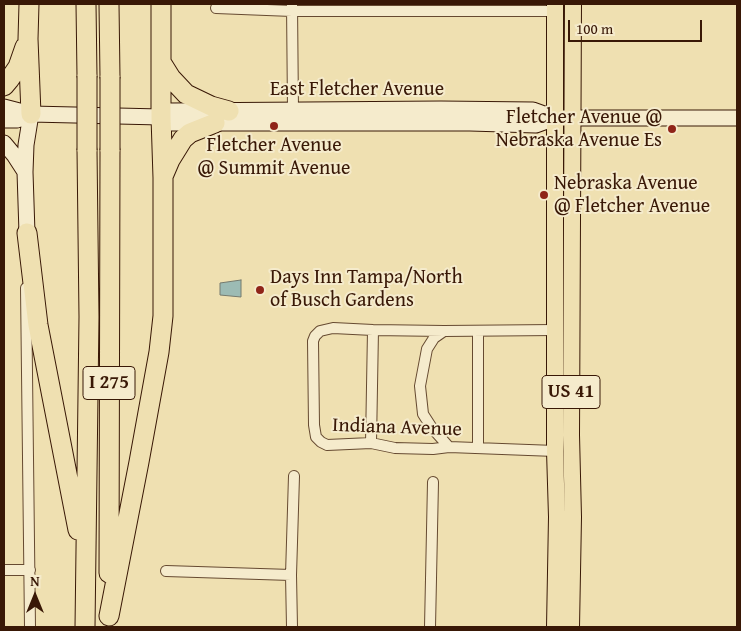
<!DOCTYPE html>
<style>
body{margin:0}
#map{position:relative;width:741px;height:631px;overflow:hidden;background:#efe0b1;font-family:"Gentium Book Plus",serif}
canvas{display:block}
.frame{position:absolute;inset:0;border:5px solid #391806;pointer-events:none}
.north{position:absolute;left:10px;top:571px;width:50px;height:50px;-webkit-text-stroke:4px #f5ebcc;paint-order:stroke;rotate:0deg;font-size:14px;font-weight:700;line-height:20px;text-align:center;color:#391806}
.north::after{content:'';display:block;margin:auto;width:18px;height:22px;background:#391806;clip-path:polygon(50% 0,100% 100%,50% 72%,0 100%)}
.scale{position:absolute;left:568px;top:20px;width:134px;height:22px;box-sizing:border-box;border:2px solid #391806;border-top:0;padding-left:6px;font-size:15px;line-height:18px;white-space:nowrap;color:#391806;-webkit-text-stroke:4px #f5ebcc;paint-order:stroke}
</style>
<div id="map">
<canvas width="741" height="631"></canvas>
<div class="frame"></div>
<div class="north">N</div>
<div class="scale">100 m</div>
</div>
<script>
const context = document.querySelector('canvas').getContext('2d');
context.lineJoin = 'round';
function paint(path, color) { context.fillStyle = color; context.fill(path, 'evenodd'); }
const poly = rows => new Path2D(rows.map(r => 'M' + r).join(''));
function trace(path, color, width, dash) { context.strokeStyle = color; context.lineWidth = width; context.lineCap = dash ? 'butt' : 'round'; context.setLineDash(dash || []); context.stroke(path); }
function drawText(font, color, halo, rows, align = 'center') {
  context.font = font + ' "Gentium Book Plus",serif'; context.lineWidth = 4; context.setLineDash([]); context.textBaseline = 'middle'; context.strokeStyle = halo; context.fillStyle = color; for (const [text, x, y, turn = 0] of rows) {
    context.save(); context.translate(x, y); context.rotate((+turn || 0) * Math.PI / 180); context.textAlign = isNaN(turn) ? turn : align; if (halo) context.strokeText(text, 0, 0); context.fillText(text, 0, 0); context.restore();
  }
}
const water = poly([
 [241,280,241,297,220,295,220,283,241,280]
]);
const street = poly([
 [292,4,293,111],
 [216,8,292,11,555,11],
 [26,288,30,627],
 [444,331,434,338,427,349,420,386,423,414,432,428,449,447],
 [478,331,478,448],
 [371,443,373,330],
 [555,451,449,447,433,449,395,448,371,443,327,445,321,442,316,437,314,425,313,341,315,336,320,331,333,328,373,330,444,331,555,330],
 [4,570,30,570],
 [166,571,291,575],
 [292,627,291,575,294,476],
 [430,627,433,482]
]);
const secondary = poly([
 [4,107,31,114,161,117,170,123,470,123,536,125,555,118],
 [161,117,170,111,441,109,533,110,555,118,737,118],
 [4,120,17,120,29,115],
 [4,143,14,155,25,172],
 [27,233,25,172,26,145,31,114]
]);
const primary = poly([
 [555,4,555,451,557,517,555,627],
 [571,627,573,517,571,435,573,4]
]);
const highway = poly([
 [29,4,28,39,31,114],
 [86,4,87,76],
 [109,4,110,77],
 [161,62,171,78,186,94,211,106,229,111],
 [4,86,9,80,18,67,25,47],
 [164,174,170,160,183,139,190,133,215,123],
 [27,233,38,325,78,530],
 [109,573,110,150],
 [109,616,139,462,159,352,163,316,163,178,161,117,161,4],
 [85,627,89,317,87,150]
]);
const highwayBridge = poly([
 [87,76,87,150],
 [110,77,110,150]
]);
const markers = [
 [274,126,5,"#8f2418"],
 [672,129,5,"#8f2418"],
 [544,195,5,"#8f2418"],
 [260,290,5,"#8f2418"]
];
const shields = [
 [109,383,52],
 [571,392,58]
];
const shieldNames = [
 ["I 275",109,383],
 ["US 41",571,392]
];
const streetNames = [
 ["East Fletcher Avenue",357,90],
 ["Indiana Avenue",397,428,2]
];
const poiNames = [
 ["Fletcher Avenue @",662,118,"right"],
 ["Nebraska Avenue Es",662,141,"right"],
 ["Fletcher Avenue",274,146,"center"],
 ["@ Summit Avenue",274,169,"center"],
 ["Nebraska Avenue",554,184],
 ["@ Fletcher Avenue",554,207],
 ["Days Inn Tampa/North",270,278],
 ["of Busch Gardens",270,301]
];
paint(water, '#9cbbb4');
trace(water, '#747a6e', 1);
trace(street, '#664a31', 12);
trace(secondary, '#391806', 17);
trace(primary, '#391806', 18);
trace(highway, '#391806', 21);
trace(street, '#f5ebcc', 10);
trace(secondary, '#f5ebcc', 15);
trace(primary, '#efe0b1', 16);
trace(highway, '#efe0b1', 19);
trace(highwayBridge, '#391806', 21, []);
trace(highwayBridge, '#efe0b1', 19);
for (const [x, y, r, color] of markers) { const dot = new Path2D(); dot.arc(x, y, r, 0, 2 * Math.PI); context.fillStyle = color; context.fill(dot); trace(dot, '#f5ebcc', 2); }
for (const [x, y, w] of shields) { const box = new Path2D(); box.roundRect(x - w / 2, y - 16.5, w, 33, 4); context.fillStyle = '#f5ebcc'; context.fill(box); trace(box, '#391806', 1); }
drawText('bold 19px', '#391806', null, shieldNames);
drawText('20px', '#391806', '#f5ebcc', streetNames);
drawText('20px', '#391806', '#f5ebcc', poiNames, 'left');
</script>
